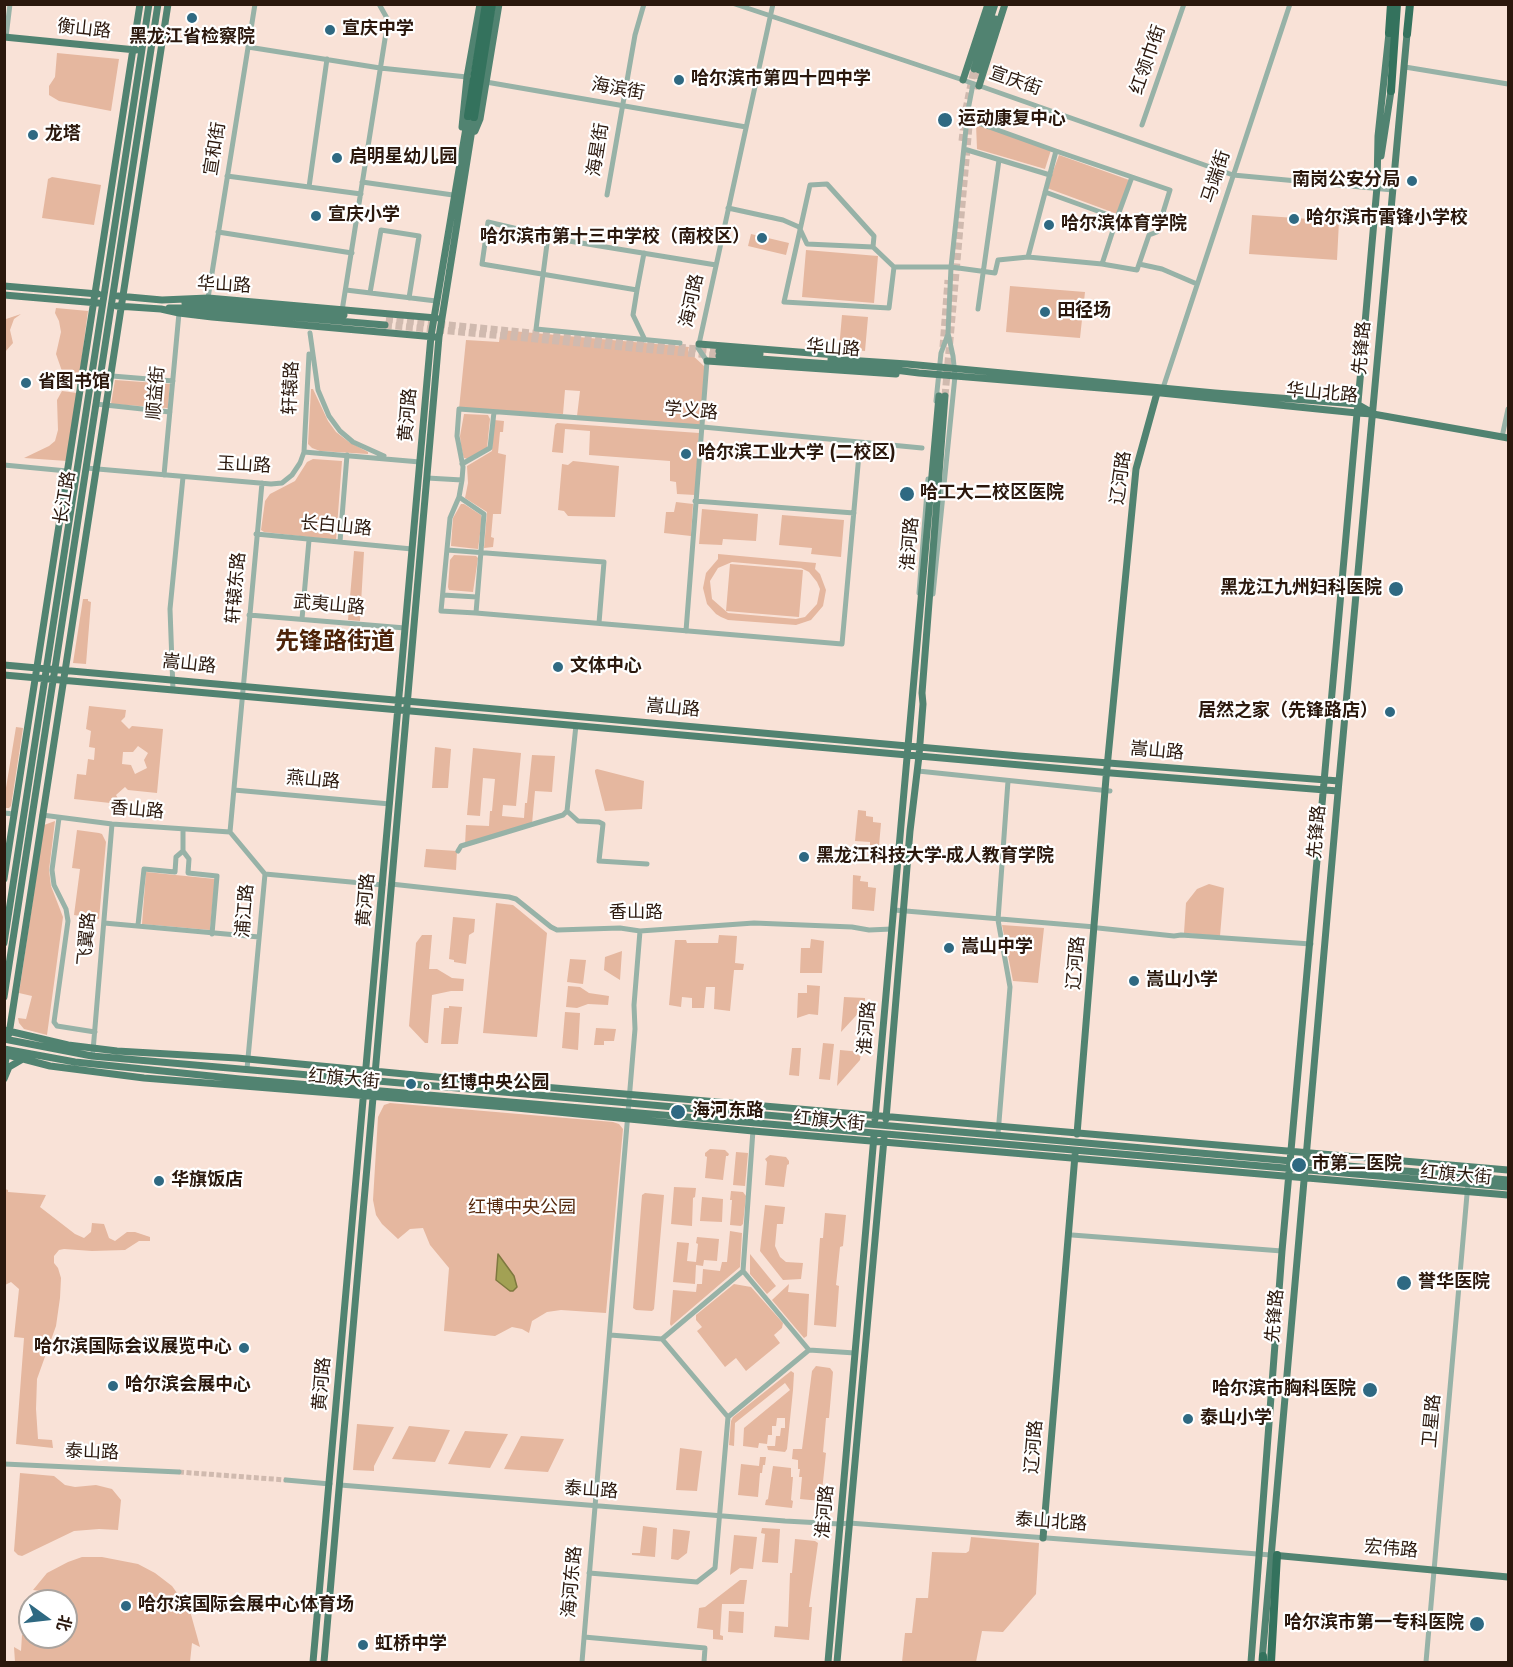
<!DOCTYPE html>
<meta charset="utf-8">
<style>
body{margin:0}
#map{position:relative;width:1513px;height:1667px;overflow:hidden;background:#f9e2d7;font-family:Jost,"Noto Sans SC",sans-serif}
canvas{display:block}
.frame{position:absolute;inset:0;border:6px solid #2b180d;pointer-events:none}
.north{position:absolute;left:18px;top:1589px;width:60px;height:60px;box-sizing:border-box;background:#fff;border:2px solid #aaa39e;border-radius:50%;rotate:105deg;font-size:16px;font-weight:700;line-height:24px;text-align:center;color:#2b180d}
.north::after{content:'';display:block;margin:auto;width:21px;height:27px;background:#2f6982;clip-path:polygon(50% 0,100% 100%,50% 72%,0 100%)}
</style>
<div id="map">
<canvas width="1513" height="1667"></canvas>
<div class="frame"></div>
<div class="north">北</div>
</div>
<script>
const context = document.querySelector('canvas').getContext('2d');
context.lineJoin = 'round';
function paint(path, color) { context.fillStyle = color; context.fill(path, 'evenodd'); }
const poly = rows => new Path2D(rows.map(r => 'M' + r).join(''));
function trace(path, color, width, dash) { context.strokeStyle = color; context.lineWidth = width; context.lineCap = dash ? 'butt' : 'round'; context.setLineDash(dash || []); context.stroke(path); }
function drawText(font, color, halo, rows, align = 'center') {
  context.font = font + ' Jost,"Noto Sans SC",sans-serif'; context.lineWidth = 4.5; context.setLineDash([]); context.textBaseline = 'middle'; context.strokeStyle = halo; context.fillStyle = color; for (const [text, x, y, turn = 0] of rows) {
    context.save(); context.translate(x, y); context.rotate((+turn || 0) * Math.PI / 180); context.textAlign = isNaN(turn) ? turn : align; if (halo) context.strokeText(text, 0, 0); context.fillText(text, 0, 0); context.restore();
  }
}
const green = poly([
 [57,53,119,59,111,111,59,101,49,95,49,86,55,77],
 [976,124,1051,150,1045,169,977,149],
 [1059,155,1132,181,1120,215,1047,188],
 [52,177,101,185,94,225,42,218,47,186,48,179],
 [1252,215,1339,221,1337,260,1249,254],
 [751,234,789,243,786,255,748,246],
 [806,250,878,256,874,303,802,297],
 [1010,286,1085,292,1080,338,1006,332],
 [56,308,88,311,79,379,66,377,63,374,56,354,61,332,59,321,55,313],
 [21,314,14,319,10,330,13,343,5,352,6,319],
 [842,315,868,317,865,351,839,349],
 [501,330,689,347,688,351,705,367,700,426,577,416,580,391,565,390,563,414,459,409,466,340,499,342],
 [115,380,170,384,168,408,111,404],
 [311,389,313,389,328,421,336,432,349,442,368,452,368,454,320,451,312,448,308,444],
 [62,391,77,393,67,461,24,458,49,446,55,441,58,430,57,400],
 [464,414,488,415,490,419,487,448,468,459,464,458,463,455,461,446,460,436],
 [494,420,504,421,503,432,500,432,498,453,506,455,501,514,493,514,491,537,494,538,493,547,484,548,487,512,465,498,468,483,467,466,492,451],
 [557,423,699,433,695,495,677,494,676,482,670,481,670,461,589,455,590,431,565,429,563,453,552,452,555,425],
 [313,459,342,461,336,540,264,532,261,530,265,501,270,494,295,481,307,462],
 [573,461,619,466,615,517,568,516,564,511,558,510,562,464,568,465],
 [676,502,693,504,691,536,664,533,666,512,674,512],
 [461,504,464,504,481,515,482,519,478,549,451,546,453,518],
 [702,509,758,514,756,541,723,539,722,545,699,544],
 [782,515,844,520,841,557,811,554,812,548,779,545],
 [354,551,364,552,360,621,348,620],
 [718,554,816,563,815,569,820,574,826,590,823,606,811,620,796,625,728,620,721,617,716,614,707,604,703,588,706,573,718,559],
 [732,562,801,568,809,572,817,582,820,589,817,604,805,617,796,619,728,613,712,599,710,581,718,568],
 [454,555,476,556,478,558,473,592,449,590,448,587,450,560],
 [730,564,803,570,799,617,726,611],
 [83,599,88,599,88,601,91,602,86,664,73,663],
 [89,706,126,710,125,717,121,721,129,729,132,726,163,729,157,793,128,790,125,787,116,795,119,800,119,804,74,799,77,774,86,775,88,759,94,760,95,748,89,747,91,731,86,729],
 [138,746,148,753,144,760,147,768,135,774,131,765,122,764,123,752,133,752],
 [16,727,23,728,11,806,9,808,5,808,5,794],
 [435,747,451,749,448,788,432,788],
 [473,748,521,753,516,806,503,805,502,816,524,818,525,803,527,803,532,755,555,756,552,792,535,791,532,824,465,845,466,825,489,826,490,811,492,811,495,779,483,778,480,816,467,815],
 [597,769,644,781,642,809,605,811,595,772,595,770],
 [858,810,866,811,866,816,873,817,873,822,881,823,879,846,870,846,870,842,855,841],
 [55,821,49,870,51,886,63,917,47,1035,24,1029,19,1023,18,1018,26,1019,32,996,19,993,44,825],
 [77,830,99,833,102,834,106,842,99,919,74,915,80,869,72,868],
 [426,849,457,851,456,870,424,867],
 [146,872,215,879,210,930,142,924],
 [853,875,861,876,860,881,868,882,868,887,876,888,874,911,852,909],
 [1209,884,1224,888,1220,936,1184,933,1186,903,1197,889],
 [496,903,513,905,547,933,537,1037,483,1033],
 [453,917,475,919,474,932,469,935,466,964,454,962,454,960,449,959],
 [1002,925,1044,928,1038,983,1013,981],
 [737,932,737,936,735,963,744,964,743,970,734,970,730,1011,714,1009,715,987,706,987,704,1008,692,1008,692,998,682,997,681,1007,669,1005,675,940,686,940,687,943,718,943,719,935,737,936],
 [422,935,432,935,429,969,437,969,452,978,464,979,463,991,451,991,432,995,428,1043,425,1043,409,1026,416,943],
 [811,939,824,941,822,973,800,973,801,948,810,948],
 [622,951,620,980,604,970,605,957],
 [570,959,586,960,583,984,567,982],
 [807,985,820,986,818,1015,809,1014,797,1018,798,993,807,993],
 [568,986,580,987,589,993,609,996,608,1005,588,1004,577,1008,566,1007],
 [844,997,865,998,865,1006,841,1032],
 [449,1006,462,1007,458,1044,441,1044,444,1008,449,1008],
 [565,1012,580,1013,578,1050,562,1048],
 [596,1028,616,1029,614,1041,604,1041,604,1045,594,1045],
 [823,1043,834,1044,830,1080,819,1079],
 [792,1048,801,1048,799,1076,789,1075],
 [840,1050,861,1052,860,1060,837,1086],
 [390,1103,613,1122,619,1124,623,1129,606,1313,561,1310,547,1312,532,1321,529,1333,522,1329,512,1327,495,1336,444,1331,449,1268,430,1245,423,1228,410,1229,398,1239,382,1224,376,1215,373,1200,378,1117,384,1105],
 [710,1149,725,1150,729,1154,728,1156,726,1156,723,1180,705,1178,707,1157,705,1156,705,1153],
 [736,1152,748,1153,745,1186,733,1185],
 [770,1155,786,1157,789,1161,789,1164,787,1165,784,1187,765,1185,767,1162,765,1159],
 [674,1187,696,1188,695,1197,693,1198,692,1226,671,1224],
 [5,1189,8,1190,8,1192,46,1195,40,1207,75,1234,84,1238,91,1232,92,1223,104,1224,109,1238,115,1241,127,1232,135,1232,150,1237,150,1241,139,1241,125,1250,92,1251,64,1249,59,1250,54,1256,54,1263,58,1268,61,1278,60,1298,56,1326,37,1379,36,1409,38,1439,52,1440,53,1448,16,1444,24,1338,14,1337,19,1289,11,1282,5,1285],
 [731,1191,743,1192,746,1196,743,1224,741,1226,730,1225,732,1200,730,1200],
 [645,1193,664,1195,654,1309,652,1311,636,1310,633,1308,642,1195],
 [702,1197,723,1199,722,1222,700,1221],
 [765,1205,785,1207,783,1224,777,1224,775,1246,780,1257,786,1262,803,1263,801,1279,783,1280,760,1251],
 [825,1213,846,1215,843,1246,840,1247,836,1285,839,1286,836,1327,814,1325,820,1238,823,1238],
 [730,1231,742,1233,740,1267,671,1326,670,1324,673,1290,696,1292,697,1284,702,1284,703,1269,720,1271,722,1262,727,1262],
 [697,1237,719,1239,717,1261,704,1260,703,1266,696,1265,695,1284,673,1282,677,1242,689,1243,687,1261,696,1262,698,1244,696,1243],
 [750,1254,776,1286,767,1294,750,1274],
 [734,1284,751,1287,783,1323,782,1328,774,1335,780,1343,746,1371,736,1358,725,1367,697,1331,702,1327,696,1320,696,1315],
 [789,1284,788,1292,809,1294,807,1336,804,1338,772,1300],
 [816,1366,830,1368,833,1372,829,1418,826,1418,823,1452,826,1453,821,1501,800,1499,802,1477,799,1477,800,1469,798,1469,798,1460,792,1459,793,1449,802,1449,812,1371],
 [791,1371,794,1373,793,1390,787,1449,785,1452,768,1450,767,1446,775,1446,776,1436,780,1436,781,1428,785,1428,785,1418,777,1418,776,1426,772,1426,772,1435,768,1435,767,1444,759,1443,758,1448,743,1446,744,1428,790,1390,785,1383,735,1423,734,1446,729,1445,731,1421,733,1417],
 [357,1424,394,1427,374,1466,374,1471,353,1470],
 [409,1426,450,1430,435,1462,392,1459],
 [465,1431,508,1434,490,1468,448,1464],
 [521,1436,564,1439,548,1472,504,1469],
 [680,1448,702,1451,697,1491,676,1490],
 [760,1457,766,1457,765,1465,763,1465,762,1473,760,1473,758,1497,738,1495,741,1464,759,1466],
 [773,1466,791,1468,791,1477,793,1477,791,1500,793,1501,792,1508,765,1505,766,1500,768,1499],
 [20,1473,54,1476,65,1485,75,1487,96,1485,112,1489,121,1500,118,1530,99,1529,74,1531,22,1556,18,1555,14,1551],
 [643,1526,657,1528,655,1557,632,1555,632,1553,640,1553],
 [762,1528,780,1529,778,1563,762,1562,765,1534,761,1533],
 [673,1529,690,1531,687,1553,678,1560,671,1559],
 [734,1535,757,1537,753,1569,740,1568,730,1575],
 [971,1537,1039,1543,1036,1594,1003,1632,982,1631,976,1662,902,1662,905,1633,912,1633,916,1598,928,1598,932,1552,966,1553,969,1551],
 [795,1539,815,1541,818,1543,809,1607,812,1607,809,1640,774,1637,775,1626,788,1627,790,1573,792,1573],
 [82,1557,102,1557,138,1564,155,1573,172,1586,190,1611,200,1647,192,1643,190,1662,185,1661,184,1662,15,1662,14,1647,21,1651,22,1635,27,1634,30,1621,30,1637,66,1637,66,1601,35,1601,41,1591,33,1590,47,1573,68,1562],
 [740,1580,747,1580,744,1604,722,1604,720,1635,723,1636,723,1640,713,1639,713,1630,697,1628,699,1608,705,1607],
 [729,1611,744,1612,743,1633,728,1632]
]);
const water = poly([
 [498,1254,514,1276,517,1287,513,1291,510,1291,496,1280,498,1254]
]);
const minorTunnel = poly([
 [179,1472,286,1480]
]);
const majorTunnel = poly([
 [974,89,979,70],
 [962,141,965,114,974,69],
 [386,319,719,351],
 [385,325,719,356],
 [943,347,948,280],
 [945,396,970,115]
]);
const minor = poly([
 [735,4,963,80,1233,175,1393,190],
 [6,37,10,4],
 [248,47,380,68,467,77],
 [1405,67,1508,84],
 [486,82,746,127],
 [1142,125,1184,4],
 [964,149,1050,175],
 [227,176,361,194],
 [362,182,453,195],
 [309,187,327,59],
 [1045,192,1117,218,1102,264],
 [607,195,635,35,644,4],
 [728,208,783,220,799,227,807,244,873,247,894,267,951,267,995,273,998,260,1028,257,1056,151,967,119],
 [1117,218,1132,177],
 [218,232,352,253],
 [548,236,536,329,680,343],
 [873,247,874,236,827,184,810,185,784,302,889,308,894,267],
 [644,253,637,290,482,264,488,222,569,241,716,265],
 [1028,257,1102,264,1137,270,1149,235,1157,232,1170,190,1056,151],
 [1139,264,1162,269,1197,284],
 [346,290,436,301],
 [637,290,633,315,645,340],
 [370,293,381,230,419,236,409,298],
 [208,298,255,4],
 [978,309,999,160],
 [342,311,388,20,379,4],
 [310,333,318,390,329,416,340,431,353,442,384,456],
 [100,375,173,381],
 [1162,391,1290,4],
 [936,401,941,353,948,334],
 [96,404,170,412],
 [1502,437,1508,409],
 [304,452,309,354],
 [462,464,490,448,494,412],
 [4,465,67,471],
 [86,468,271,484,282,483,292,475,300,463,304,452,420,462],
 [164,475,179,313],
 [427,478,462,480],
 [459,497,484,514,476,613,842,644,860,443],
 [695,501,854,513],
 [256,534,412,549],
 [340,542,347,455],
 [447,550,604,562,599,623],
 [919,593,928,479],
 [933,594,955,376,953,356,948,333,951,267,968,110,973,84],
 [443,595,477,597],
 [476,613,441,611,450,518,459,497,462,480,463,467,457,436,459,409,703,427,922,448],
 [249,615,405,628],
 [302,619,309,540],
 [686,631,707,361,698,348,699,344,773,4],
 [173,690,170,609,183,477],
 [918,771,1110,791],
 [234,790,390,804],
 [567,811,578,821,599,822,603,824,599,861,647,864],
 [567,811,576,725],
 [4,813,14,814],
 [42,815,112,824,230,832],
 [59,818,52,870,54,885,66,909,68,921,54,1022,57,1026,95,1032],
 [183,829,183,851,189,859,188,873,217,876,212,934],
 [458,851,461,846,563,815,567,811],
 [265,874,383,885],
 [391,884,509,897,516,899,551,927,557,930,620,928,640,931,754,923,852,927,869,930,892,929],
 [894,910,1095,927],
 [104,923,259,937],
 [138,925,144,869,175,872,176,857,183,851],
 [1098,928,1174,936,1181,935,1311,944],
 [93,1051,112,824],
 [247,1069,265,874,230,832,262,483],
 [998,1134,1010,987,998,920,1008,781],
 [1072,1235,1282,1251],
 [743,1271,753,1130],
 [610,1335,662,1339],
 [809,1350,743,1271,662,1339,728,1417,809,1350,855,1353],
 [4,1464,179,1472],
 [286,1480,330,1484],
 [340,1485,785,1521,840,1524,849,1523,1271,1555],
 [589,1573,697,1582,715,1568,728,1417],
 [584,1637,705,1648,704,1662],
 [582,1662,635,1029,634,1005,640,931],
 [1426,1662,1468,1183]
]);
const major = poly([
 [4,37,136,50],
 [974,69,995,4],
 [979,70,996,19],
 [963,80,988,4],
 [979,86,1005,4],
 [462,127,467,77,480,4],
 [475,131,480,119,499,4],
 [1381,156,1391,91],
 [4,286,98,294],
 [4,295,98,303],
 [118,296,162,300,208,298,436,318],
 [185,303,344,315],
 [117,306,161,309,179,313,212,317,435,337],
 [169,308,185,308,385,325],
 [699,344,836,355],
 [719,351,760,354],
 [719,356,871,367,919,373,1161,393,1357,413,1373,414,1508,438],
 [831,359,907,364,1215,393,1357,404,1371,412],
 [707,361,896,374],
 [4,665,1019,756,1339,781],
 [4,675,1111,773,1338,791],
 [4,879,140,4],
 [4,943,149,4],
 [4,997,158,4],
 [4,1030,68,1045,117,1051,237,1058,520,1085,1508,1170],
 [9,1034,168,4],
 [4,1039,92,1056,1508,1180],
 [4,1049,75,1062,240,1079,1508,1187],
 [4,1054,50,1066,144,1078,506,1107,753,1131,1508,1195],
 [4,1072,7,1051],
 [4,1079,9,1067,21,1060],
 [875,1119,939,396],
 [886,1119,910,831,919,756,923,704,922,693,945,396],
 [1077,1134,1106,778,1136,469,1157,393],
 [1043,1538,1075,1155],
 [1272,1555,1508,1577],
 [1262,1660,1339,781,1407,34],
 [313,1662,431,336,468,116],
 [324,1662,439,337,474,117],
 [828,1662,874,1136],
 [837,1662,884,1139],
 [1251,1662,1282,1251,1360,380,1377,187,1378,136,1389,33]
]);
const highway = poly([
 [1389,33,1391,4],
 [1407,34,1410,4],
 [1391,91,1397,4],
 [468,116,486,4],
 [474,117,492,4],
 [1263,1662,1263,1656],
 [1271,1662,1277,1555]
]);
const markers = [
 [192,18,6,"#2f6982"],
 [330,30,6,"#2f6982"],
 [679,80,6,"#2f6982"],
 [945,120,8,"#2f6982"],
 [33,135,6,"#2f6982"],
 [337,158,6,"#2f6982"],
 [1412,181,6,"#2f6982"],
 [316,216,6,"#2f6982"],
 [1294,219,6,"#2f6982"],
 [1049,225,6,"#2f6982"],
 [762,238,6,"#2f6982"],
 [1045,312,6,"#2f6982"],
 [26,383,6,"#2f6982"],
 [686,454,6,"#2f6982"],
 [907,494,8,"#2f6982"],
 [1396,589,8,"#2f6982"],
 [558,667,6,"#2f6982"],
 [1390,712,6,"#2f6982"],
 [804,857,6,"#2f6982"],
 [949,948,6,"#2f6982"],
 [1134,981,6,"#2f6982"],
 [411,1084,6,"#2f6982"],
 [678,1112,8,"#2f6982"],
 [1299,1165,8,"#2f6982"],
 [159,1181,6,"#2f6982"],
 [1404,1283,8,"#2f6982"],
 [244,1348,6,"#2f6982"],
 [113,1386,6,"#2f6982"],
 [1370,1390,8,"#2f6982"],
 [1188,1419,6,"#2f6982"],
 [126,1606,6,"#2f6982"],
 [1477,1624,8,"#2f6982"],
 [363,1645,6,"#2f6982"]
];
const streetNames = [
 ["衡山路",84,30,6],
 ["红领巾街",1149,60,-71],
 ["宣庆街",1015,82,19],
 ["海滨街",618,90,10],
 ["宣和街",216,149,-81],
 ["海星街",599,150,-81],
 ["马端街",1217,177,-72],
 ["华山路",224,286,3],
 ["海河路",693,301,-78],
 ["先锋路",1363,348,-85],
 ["华山路",833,349,4],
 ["轩辕路",292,388,-87],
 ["顺益街",157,393,-85],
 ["华山北路",1322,394,5],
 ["学义路",691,412,5],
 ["黄河路",409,415,-85],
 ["玉山路",244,466,3],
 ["辽河路",1122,478,-82],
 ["长江路",66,498,-81],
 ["长白山路",336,527,5],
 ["淮河路",911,544,-85],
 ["轩辕东路",237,588,-85],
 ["武夷山路",329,606,5],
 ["嵩山路",189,665,6],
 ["嵩山路",673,709,5],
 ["嵩山路",1157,752,5],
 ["燕山路",313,781,5],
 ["香山路",137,811,5],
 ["先锋路",1318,832,-85],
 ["黄河路",367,900,-85],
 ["浦江路",246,911,-85],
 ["香山路",636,914],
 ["飞翼路",88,939,-85],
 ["辽河路",1077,963,-85],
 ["淮河路",868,1028,-85],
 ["红旗大街",344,1080,5],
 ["红旗大街",829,1122,5],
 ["红旗大街",1456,1176,5],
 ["先锋路",1276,1316,-85],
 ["黄河路",323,1384,-85],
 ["卫星路",1433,1421,-85],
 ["辽河路",1035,1447,-85],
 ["泰山路",92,1453,2],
 ["泰山路",591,1491,4],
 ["淮河路",826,1512,-85],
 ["泰山北路",1051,1523,4],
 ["宏伟路",1391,1550,5],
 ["海河东路",573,1582,-85]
];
const poiNames = [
 ["宣庆中学",342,30],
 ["黑龙江省检察院",192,38,"center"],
 ["哈尔滨市第四十四中学",691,80],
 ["运动康复中心",958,120],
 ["龙塔",45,135],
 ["启明星幼儿园",349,158],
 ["南岗公安分局",1400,181,"right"],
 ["宣庆小学",328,216],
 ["哈尔滨市雷锋小学校",1306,219],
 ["哈尔滨体育学院",1061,225],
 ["哈尔滨市第十三中学校（南校区）",750,238,"right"],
 ["田径场",1057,312],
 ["省图书馆",38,383],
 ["哈尔滨工业大学 (二校区)",698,454],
 ["哈工大二校区医院",920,494],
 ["黑龙江九州妇科医院",1382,589,"right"],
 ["文体中心",570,667],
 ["居然之家（先锋路店）",1378,712,"right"],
 ["黑龙江科技大学-成人教育学院",816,857],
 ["嵩山中学",961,948],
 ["嵩山小学",1146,981],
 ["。红博中央公园",423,1084],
 ["海河东路",692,1112],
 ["市第二医院",1312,1165],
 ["华旗饭店",171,1181],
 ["誉华医院",1418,1283],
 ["哈尔滨国际会议展览中心",232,1348,"right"],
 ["哈尔滨会展中心",125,1386],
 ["哈尔滨市胸科医院",1356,1390,"right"],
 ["泰山小学",1200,1419],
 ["哈尔滨国际会展中心体育场",138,1606],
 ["哈尔滨市第一专科医院",1464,1624,"right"],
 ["虹桥中学",375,1645]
];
const parkNames = [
 ["红博中央公园",522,1209]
];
const districtNames = [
 ["先锋路街道",335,643]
];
paint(green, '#e5b79f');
paint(water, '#a2a154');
trace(water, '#7e783f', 1.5);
trace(minorTunnel, '#d0baaf', 5, [5, 2.5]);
trace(majorTunnel, '#d0baaf', 7, [7, 3.5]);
trace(minor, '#97b2a7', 5);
trace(major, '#518371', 7);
trace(highway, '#34725d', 8);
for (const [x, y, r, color] of markers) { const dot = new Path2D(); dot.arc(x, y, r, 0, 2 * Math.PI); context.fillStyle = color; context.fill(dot); trace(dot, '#fff', 2); }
drawText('18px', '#2b180d', '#fff', streetNames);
drawText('bold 18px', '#2b180d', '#fff', poiNames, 'left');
drawText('18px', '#582a0e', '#fff', parkNames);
drawText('bold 24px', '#4d2309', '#fff', districtNames);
</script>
